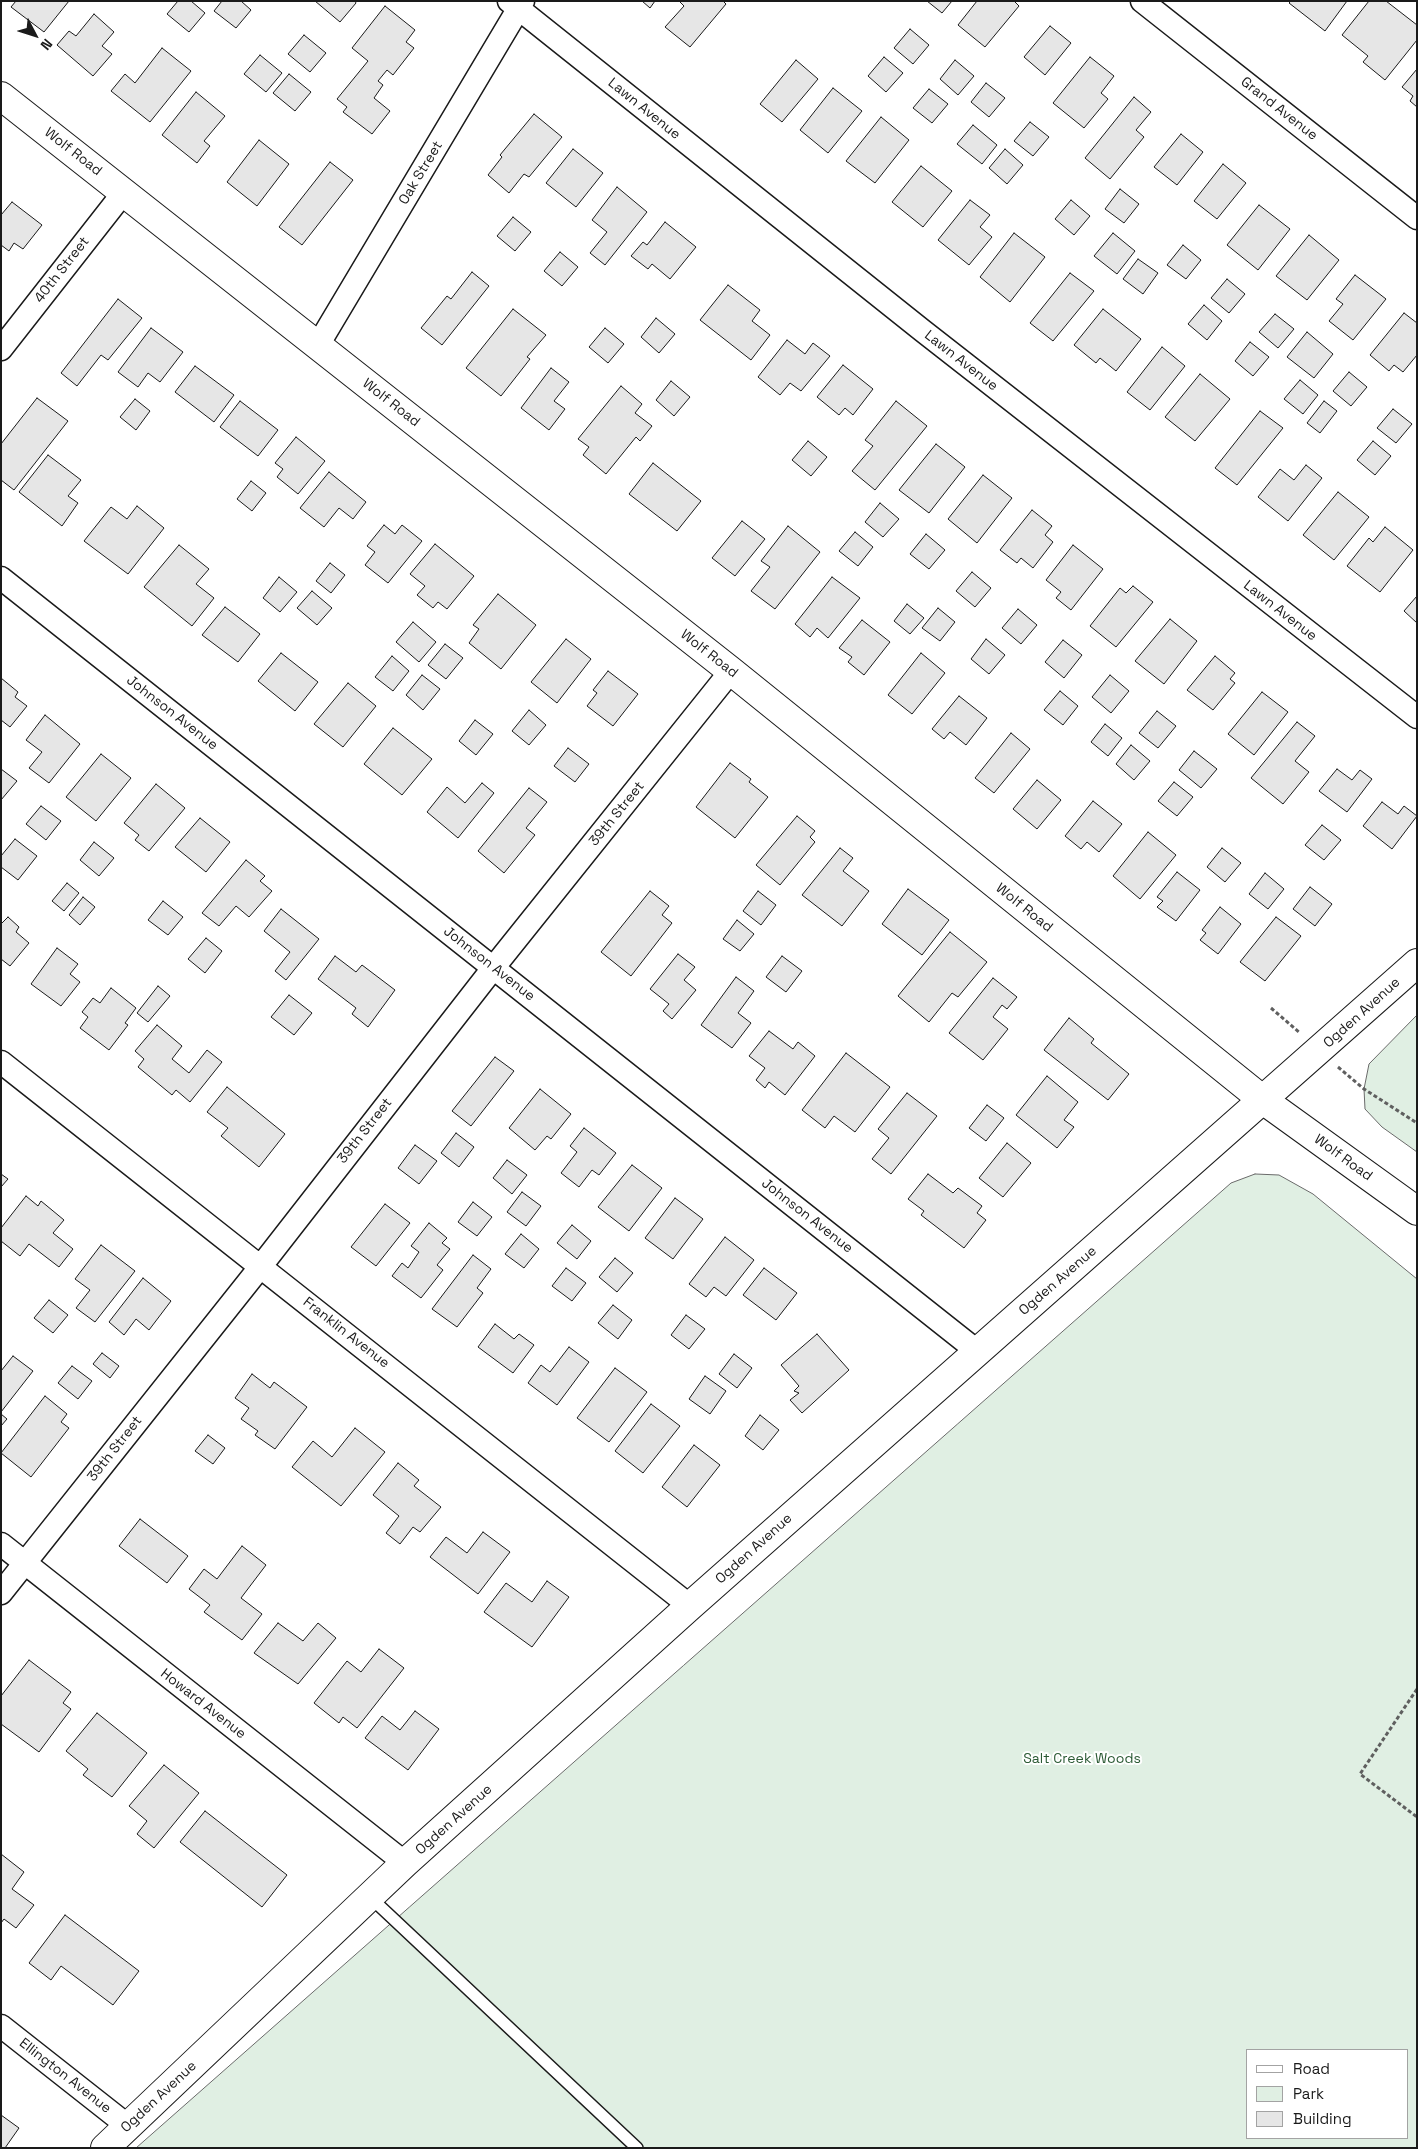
<!DOCTYPE html>
<style>
body{margin:0}
#map{position:relative;width:1418px;height:2149px;overflow:hidden;background:#fff;font-family:"Space Grotesk",sans-serif}
canvas{display:block}
.frame{position:absolute;inset:0;border:2px solid #1a1a1a;pointer-events:none}
.legend{position:absolute;left:1246px;top:2049px;width:162px;height:90px;box-sizing:border-box;background:#fff;border:1px solid #a3a3a3;margin:0;padding:6px 9px;list-style:none;font-size:15px;color:#1a1a1a}
.legend li{display:flex;align-items:center;gap:10px;height:25px}
.legend b{width:25px;border:1px solid #a3a3a3}
.north{position:absolute;left:10px;top:10px;width:50px;height:50px;-webkit-text-stroke:4px #fff;paint-order:stroke;rotate:130deg;font-size:14px;font-weight:700;line-height:20px;text-align:center;color:#1a1a1a}
.north::after{content:'';display:block;margin:auto;width:18px;height:22px;background:#1a1a1a;clip-path:polygon(50% 0,100% 100%,50% 72%,0 100%)}
</style>
<div id="map">
<canvas width="1418" height="2149"></canvas>
<div class="frame"></div>
<ul class="legend">
<li><b style="height:6px;background:#fff"></b>Road</li>
<li><b style="height:14px;background:#e0efe3"></b>Park</li>
<li><b style="height:14px;background:#e6e6e6"></b>Building</li>
</ul>
<div class="north">N</div>
</div>
<script>
const context = document.querySelector('canvas').getContext('2d');
context.lineJoin = 'round';
function paint(path, color) { context.fillStyle = color; context.fill(path, 'evenodd'); }
const poly = rows => new Path2D(rows.map(r => 'M' + r).join(''));
function trace(path, color, width, dash) { context.strokeStyle = color; context.lineWidth = width; context.lineCap = dash ? 'butt' : 'round'; context.setLineDash(dash || []); context.stroke(path); }
function drawText(font, color, halo, rows, align = 'center') {
  context.font = font + ' "Space Grotesk",sans-serif'; context.lineWidth = 4; context.setLineDash([]); context.textBaseline = 'middle'; context.strokeStyle = halo; context.fillStyle = color; for (const [text, x, y, turn = 0] of rows) {
    context.save(); context.translate(x, y); context.rotate((+turn || 0) * Math.PI / 180); context.textAlign = isNaN(turn) ? turn : align; if (halo) context.strokeText(text, 0, 0); context.fillText(text, 0, 0); context.restore();
  }
}
const green = poly([
 [1417,1015,1417,1152,1382,1127,1365,1109,1364,1089,1369,1064,1417,1015],
 [1255,1174,1279,1175,1313,1194,1417,1279,1417,2148,136,2148,1231,1183,1255,1174],
 [1247,2050,1407,2050,1407,2138,1247,2138,1247,2050]
]);
const building = poly([
 [16,1,69,1,44,32,11,7,16,1],
 [178,1,191,1,205,13,189,32,167,14,178,1],
 [222,1,241,1,251,10,236,28,214,11,222,1],
 [315,1,355,1,356,3,340,22,315,1],
 [642,1,655,1,650,8,642,1],
 [679,1,723,1,726,4,690,47,665,27,684,6,679,1],
 [927,1,952,1,942,13,927,1],
 [977,1,1014,1,1019,6,985,47,958,25,977,1],
 [1291,1,1347,1,1325,31,1289,3,1291,1],
 [1369,1,1386,1,1417,25,1417,40,1385,80,1363,62,1368,56,1342,35,1369,1],
 [385,6,415,30,406,42,414,48,393,75,387,70,378,81,383,85,374,98,390,111,372,134,343,112,347,107,337,99,368,61,352,48,385,6],
 [94,14,114,32,102,46,112,54,93,76,57,45,69,31,76,36,94,14],
 [1050,26,1071,43,1045,75,1024,57,1050,26],
 [910,29,929,45,913,64,894,48,910,29],
 [304,35,326,53,310,72,288,54,304,35],
 [162,48,191,71,150,122,111,91,125,74,135,83,162,48],
 [260,55,282,73,266,92,244,74,260,55],
 [884,57,903,73,886,92,868,76,884,57],
 [1090,57,1114,76,1101,93,1108,99,1084,128,1053,103,1090,57],
 [796,60,818,79,782,122,760,104,796,60],
 [955,60,974,76,958,95,940,79,955,60],
 [1417,69,1417,107,1410,101,1413,96,1402,87,1417,69],
 [289,74,311,92,295,111,273,93,289,74],
 [986,83,1005,98,989,117,971,102,986,83],
 [833,88,862,111,828,153,800,130,833,88],
 [929,89,948,104,932,123,913,108,929,89],
 [196,92,225,116,204,141,210,146,197,163,162,135,196,92],
 [1134,97,1151,112,1136,130,1144,137,1110,179,1085,158,1134,97],
 [534,114,562,137,529,177,524,174,509,193,488,175,502,157,500,155,534,114],
 [881,117,909,140,875,183,846,161,881,117],
 [1030,122,1049,137,1033,156,1014,141,1030,122],
 [973,125,997,145,982,164,957,144,973,125],
 [1181,134,1203,152,1177,185,1154,167,1181,134],
 [259,140,289,164,257,206,227,182,259,140],
 [573,149,603,173,576,207,546,183,573,149],
 [1005,149,1023,165,1007,184,989,168,1005,149],
 [330,162,353,180,302,245,279,227,330,162],
 [1223,164,1246,183,1217,219,1194,201,1223,164],
 [921,166,952,191,923,227,892,202,921,166],
 [617,187,647,212,605,265,590,253,607,232,592,220,617,187],
 [1120,189,1139,204,1124,223,1105,209,1120,189],
 [970,200,990,215,980,227,992,237,969,265,938,240,970,200],
 [1071,200,1090,216,1074,235,1055,219,1071,200],
 [12,202,42,225,23,249,14,243,9,251,1,245,1,215,12,202],
 [1259,205,1290,229,1258,270,1227,245,1259,205],
 [513,217,531,232,515,251,497,236,513,217],
 [665,222,696,247,670,279,652,264,648,269,631,256,643,242,647,245,665,222],
 [1014,233,1045,257,1010,302,980,277,1014,233],
 [1113,233,1135,251,1117,274,1094,256,1113,233],
 [1309,235,1339,260,1307,300,1276,276,1309,235],
 [1183,245,1201,260,1186,279,1167,265,1183,245],
 [560,252,578,267,562,286,544,271,560,252],
 [1138,259,1158,273,1143,294,1123,279,1138,259],
 [472,272,489,286,442,345,421,328,447,296,451,299,472,272],
 [1070,273,1094,291,1053,341,1030,323,1070,273],
 [1355,275,1386,299,1353,340,1329,321,1343,304,1336,299,1355,275],
 [1227,279,1245,294,1229,313,1211,298,1227,279],
 [728,285,760,310,752,321,770,335,751,360,700,320,728,285],
 [118,299,142,318,108,360,101,355,77,386,61,373,118,299],
 [1204,305,1222,321,1207,340,1188,324,1204,305],
 [513,309,546,335,527,357,530,359,501,396,466,368,513,309],
 [1103,309,1141,339,1116,371,1100,358,1096,363,1074,345,1103,309],
 [1404,313,1417,323,1417,355,1403,372,1394,365,1389,371,1370,355,1404,313],
 [1275,314,1294,329,1278,348,1259,332,1275,314],
 [656,318,675,334,659,353,641,337,656,318],
 [151,328,183,352,160,382,148,373,138,387,118,372,151,328],
 [605,328,624,344,608,363,589,347,605,328],
 [1307,332,1333,354,1314,378,1287,357,1307,332],
 [787,340,805,354,813,343,830,356,801,391,790,383,780,395,758,377,787,340],
 [1250,342,1269,357,1253,376,1235,361,1250,342],
 [1162,347,1185,366,1150,410,1127,392,1162,347],
 [843,365,873,389,853,415,845,408,839,415,817,397,843,365],
 [195,366,234,395,214,422,175,392,195,366],
 [551,368,569,382,554,401,565,409,549,430,521,408,551,368],
 [1349,372,1367,387,1351,406,1333,391,1349,372],
 [1200,374,1230,399,1195,441,1165,417,1200,374],
 [1300,380,1318,395,1303,414,1284,399,1300,380],
 [671,381,690,397,674,416,656,400,671,381],
 [621,386,642,404,635,413,652,426,640,441,636,437,606,474,583,455,589,447,578,439,621,386],
 [37,398,68,421,14,490,1,480,1,444,37,398],
 [135,399,150,411,136,430,120,417,135,399],
 [240,401,278,430,258,456,220,427,240,401],
 [896,401,927,426,875,490,852,471,873,446,865,440,896,401],
 [1324,401,1337,411,1320,433,1307,423,1324,401],
 [1393,409,1412,424,1396,443,1377,428,1393,409],
 [1260,411,1283,428,1237,485,1215,468,1260,411],
 [296,437,325,461,298,494,277,477,283,469,275,463,296,437],
 [808,441,827,457,811,476,792,460,808,441],
 [1373,441,1391,456,1375,475,1357,460,1373,441],
 [936,444,965,467,929,513,899,490,936,444],
 [48,455,81,480,68,496,78,503,62,526,19,492,48,455],
 [653,463,701,501,677,531,629,494,653,463],
 [1306,465,1322,478,1288,521,1258,497,1280,469,1294,480,1306,465],
 [329,472,366,502,353,519,339,508,324,527,300,508,329,472],
 [983,475,1012,498,977,543,948,519,983,475],
 [251,481,266,493,252,511,237,499,251,481],
 [1338,492,1369,517,1334,560,1303,535,1338,492],
 [880,503,899,519,883,537,865,522,880,503],
 [137,506,164,528,128,574,84,541,111,507,127,519,137,506],
 [1032,510,1052,526,1045,535,1053,542,1033,568,1021,558,1017,563,1000,550,1032,510],
 [742,521,765,539,735,576,712,558,742,521],
 [384,525,395,534,402,525,422,541,388,583,365,565,375,552,367,546,384,525],
 [788,526,820,552,775,609,751,591,770,567,761,561,788,526],
 [1385,527,1413,550,1380,592,1347,566,1369,538,1373,542,1385,527],
 [855,532,873,547,858,566,839,551,855,532],
 [926,534,945,550,929,569,910,554,926,534],
 [435,544,474,576,447,609,438,602,433,608,417,595,425,586,410,574,435,544],
 [179,545,209,569,196,584,214,598,192,626,144,587,179,545],
 [1073,545,1103,569,1071,610,1056,598,1061,592,1046,580,1073,545],
 [330,563,345,575,331,593,316,581,330,563],
 [972,572,991,588,975,607,956,591,972,572],
 [279,577,297,592,280,612,263,598,279,577],
 [832,577,860,598,828,638,817,628,810,637,795,624,832,577],
 [1133,586,1153,602,1116,647,1090,626,1120,588,1126,593,1133,586],
 [312,591,332,608,317,625,297,608,312,591],
 [498,594,536,625,501,669,469,643,479,629,473,625,498,594],
 [1417,596,1417,623,1404,611,1417,596],
 [907,604,924,618,910,634,894,621,907,604],
 [225,607,260,634,238,662,202,635,225,607],
 [938,608,955,622,940,641,922,628,938,608],
 [1018,609,1037,625,1021,644,1002,628,1018,609],
 [1170,619,1197,641,1164,684,1135,661,1170,619],
 [862,620,890,642,864,675,848,662,852,657,839,648,862,620],
 [413,622,436,642,419,662,396,642,413,622],
 [566,639,591,659,557,703,531,682,566,639],
 [986,639,1005,655,989,674,971,659,986,639],
 [1063,640,1082,655,1064,678,1045,662,1063,640],
 [445,644,463,658,446,679,428,665,445,644],
 [281,653,318,682,295,711,258,681,281,653],
 [921,653,945,673,912,714,888,695,921,653],
 [392,656,409,671,393,691,375,677,392,656],
 [1215,656,1235,673,1230,679,1235,683,1213,710,1187,690,1215,656],
 [608,671,638,694,613,726,587,706,597,693,593,690,608,671],
 [422,675,440,689,423,710,406,695,422,675],
 [1110,675,1129,691,1111,713,1092,697,1110,675],
 [1,678,18,692,15,697,27,706,10,727,1,720,1,678],
 [348,683,376,706,343,747,314,724,348,683],
 [1060,691,1078,706,1063,725,1044,710,1060,691],
 [1262,692,1288,712,1254,755,1228,734,1262,692],
 [959,696,987,718,966,745,950,732,944,739,932,729,959,696],
 [529,710,546,725,529,745,512,731,529,710],
 [1157,711,1176,726,1158,748,1139,733,1157,711],
 [45,715,80,744,49,783,29,768,42,752,26,740,45,715],
 [475,720,493,734,476,755,459,741,475,720],
 [1297,722,1315,736,1295,761,1309,772,1283,804,1251,778,1297,722],
 [1105,724,1122,738,1108,756,1091,742,1105,724],
 [393,728,432,759,402,795,364,764,393,728],
 [1011,733,1030,749,994,793,975,778,1011,733],
 [1131,745,1150,761,1134,780,1116,764,1131,745],
 [568,748,589,764,575,782,554,766,568,748],
 [1194,751,1217,769,1201,788,1179,770,1194,751],
 [101,754,131,778,96,821,66,797,101,754],
 [730,763,751,779,749,782,768,797,735,838,696,807,730,763],
 [1,769,17,781,1,800,1,769],
 [1337,769,1352,780,1360,770,1372,779,1347,812,1319,791,1337,769],
 [1037,780,1061,800,1037,829,1013,809,1037,780],
 [1174,782,1193,797,1177,816,1158,801,1174,782],
 [482,783,494,793,458,838,427,812,447,787,465,803,482,783],
 [156,784,185,808,149,851,135,840,139,835,124,823,156,784],
 [529,788,547,802,526,828,535,835,504,873,478,851,529,788],
 [1093,801,1122,824,1099,852,1087,842,1081,849,1065,836,1093,801],
 [1382,802,1398,814,1404,806,1417,816,1392,849,1363,826,1382,802],
 [41,806,61,821,46,840,26,824,41,806],
 [797,816,815,831,810,837,815,842,780,885,756,865,797,816],
 [200,818,230,842,206,872,175,847,200,818],
 [1322,825,1341,840,1324,860,1305,845,1322,825],
 [1148,832,1176,855,1140,899,1113,876,1148,832],
 [15,839,37,856,18,880,1,867,1,856,15,839],
 [94,842,114,858,99,876,80,860,94,842],
 [840,848,853,858,843,871,869,891,842,926,802,895,840,848],
 [1222,848,1241,863,1225,882,1207,867,1222,848],
 [246,860,265,876,260,881,272,891,249,917,236,906,219,926,202,913,246,860],
 [1177,872,1200,890,1176,921,1157,907,1163,901,1157,897,1177,872],
 [1265,873,1284,889,1268,909,1249,894,1265,873],
 [67,883,79,893,64,911,52,901,67,883],
 [1310,887,1332,904,1315,926,1293,909,1310,887],
 [908,889,949,920,922,955,882,924,908,889],
 [650,891,669,906,662,915,672,923,631,976,601,952,650,891],
 [758,891,776,905,761,925,743,911,758,891],
 [83,897,95,907,80,925,69,915,83,897],
 [163,901,183,917,168,935,148,920,163,901],
 [1220,907,1241,924,1218,954,1200,940,1206,933,1202,930,1220,907],
 [281,909,319,939,286,980,275,971,290,952,264,931,281,909],
 [8,917,19,927,16,932,29,943,10,966,1,959,1,924,8,917],
 [1276,917,1301,936,1265,981,1240,962,1276,917],
 [737,920,754,934,740,951,723,939,737,920],
 [950,932,987,962,958,997,952,993,929,1022,898,996,950,932],
 [206,938,222,951,205,973,188,959,206,938],
 [57,948,78,964,70,974,80,982,61,1006,31,984,57,948],
 [678,954,695,967,684,980,696,990,672,1019,663,1011,669,1004,650,989,678,954],
 [335,956,356,972,362,965,395,990,368,1027,352,1014,356,1008,318,979,335,956],
 [782,956,802,971,786,992,766,977,782,956],
 [736,977,754,991,738,1013,751,1023,732,1048,701,1025,736,977],
 [993,978,1017,997,1007,1009,1002,1005,993,1017,1008,1029,983,1060,949,1033,993,978],
 [158,986,170,996,148,1022,137,1013,158,986],
 [111,988,136,1008,125,1023,128,1025,109,1050,80,1028,88,1017,82,1012,93,998,100,1003,111,988],
 [289,995,312,1013,294,1035,271,1017,289,995],
 [1069,1018,1094,1039,1091,1043,1129,1074,1108,1100,1044,1050,1069,1018],
 [157,1025,182,1046,172,1059,189,1073,207,1050,222,1062,190,1102,176,1090,172,1095,138,1067,144,1059,135,1051,157,1025],
 [769,1031,793,1049,798,1042,815,1056,785,1095,769,1082,765,1088,756,1080,765,1068,749,1056,769,1031],
 [846,1053,890,1087,855,1132,834,1116,825,1128,802,1110,846,1053],
 [495,1057,514,1071,471,1126,452,1111,495,1057],
 [1047,1076,1078,1102,1064,1120,1074,1127,1057,1148,1016,1115,1047,1076],
 [227,1087,285,1134,259,1167,221,1136,228,1128,207,1112,227,1087],
 [540,1089,571,1114,551,1139,547,1136,535,1150,509,1128,540,1089],
 [907,1093,937,1116,891,1174,872,1159,889,1138,878,1129,907,1093],
 [987,1105,1004,1118,986,1141,969,1128,987,1105],
 [584,1128,616,1153,599,1175,592,1170,579,1187,561,1173,577,1152,570,1146,584,1128],
 [456,1133,474,1147,459,1167,441,1153,456,1133],
 [1007,1143,1031,1163,1003,1197,979,1178,1007,1143],
 [415,1145,437,1161,419,1184,398,1168,415,1145],
 [507,1160,527,1175,512,1194,493,1178,507,1160],
 [632,1165,662,1188,629,1231,598,1207,632,1165],
 [1,1174,8,1179,1,1187,1,1174],
 [928,1174,953,1193,958,1188,982,1206,977,1213,986,1220,964,1248,921,1215,924,1211,908,1199,928,1174],
 [522,1192,541,1206,526,1226,507,1212,522,1192],
 [26,1196,38,1206,41,1201,64,1220,53,1233,73,1249,59,1267,29,1244,20,1256,1,1241,1,1228,26,1196],
 [675,1198,703,1219,673,1259,645,1238,675,1198],
 [473,1202,492,1217,477,1236,458,1222,473,1202],
 [385,1204,410,1223,376,1266,351,1247,385,1204],
 [429,1223,447,1238,442,1243,450,1249,437,1265,443,1270,421,1298,392,1276,402,1263,408,1268,419,1252,411,1246,429,1223],
 [572,1225,591,1241,577,1259,557,1243,572,1225],
 [521,1234,539,1249,524,1268,505,1254,521,1234],
 [725,1237,754,1260,726,1296,714,1287,706,1297,689,1284,725,1237],
 [101,1245,135,1271,95,1322,76,1308,90,1290,75,1279,101,1245],
 [473,1255,491,1269,477,1288,483,1293,457,1327,432,1309,473,1255],
 [615,1258,633,1273,617,1292,599,1277,615,1258],
 [566,1268,586,1283,572,1301,552,1286,566,1268],
 [764,1268,797,1293,776,1320,743,1295,764,1268],
 [143,1278,171,1301,149,1330,136,1319,124,1335,109,1322,143,1278],
 [49,1300,68,1315,53,1333,34,1318,49,1300],
 [613,1305,632,1320,618,1339,598,1323,613,1305],
 [686,1315,705,1329,689,1349,671,1335,686,1315],
 [495,1324,514,1339,519,1334,534,1345,513,1373,478,1347,495,1324],
 [817,1334,849,1370,802,1413,790,1400,799,1393,794,1391,799,1386,781,1365,817,1334],
 [569,1347,589,1362,557,1405,528,1383,541,1365,550,1372,569,1347],
 [102,1353,119,1366,110,1378,93,1364,102,1353],
 [734,1354,752,1368,737,1388,719,1374,734,1354],
 [13,1356,33,1371,1,1412,1,1371,13,1356],
 [72,1366,92,1381,78,1399,58,1383,72,1366],
 [615,1368,647,1392,609,1442,577,1418,615,1368],
 [252,1374,270,1388,274,1382,307,1407,275,1449,255,1435,258,1431,241,1419,249,1408,235,1398,252,1374],
 [705,1376,726,1391,710,1414,689,1399,705,1376],
 [45,1396,67,1414,61,1422,69,1428,31,1477,1,1453,45,1396],
 [651,1404,680,1426,643,1473,615,1451,651,1404],
 [1,1414,7,1419,1,1426,1,1414],
 [760,1415,779,1430,763,1450,745,1436,760,1415],
 [355,1428,385,1452,341,1506,292,1467,313,1441,332,1457,355,1428],
 [208,1435,225,1448,213,1464,195,1451,208,1435],
 [694,1445,720,1465,687,1507,662,1487,694,1445],
 [398,1463,419,1480,414,1486,441,1507,420,1532,413,1527,400,1544,386,1533,399,1516,373,1495,398,1463],
 [140,1519,188,1556,167,1583,119,1546,140,1519],
 [483,1532,510,1552,478,1594,430,1557,446,1537,467,1553,483,1532],
 [242,1546,266,1565,241,1598,262,1614,242,1640,204,1612,210,1605,189,1589,204,1569,217,1579,242,1546],
 [547,1581,569,1597,532,1647,484,1612,506,1583,532,1602,547,1581],
 [278,1623,303,1641,318,1623,336,1638,298,1684,254,1653,278,1623],
 [379,1649,404,1668,357,1728,343,1717,339,1723,314,1703,347,1661,361,1672,379,1649],
 [29,1660,71,1692,63,1703,71,1709,39,1752,1,1724,1,1696,29,1660],
 [415,1711,439,1729,408,1770,365,1738,382,1716,400,1730,415,1711],
 [97,1713,147,1753,112,1797,83,1775,88,1769,66,1751,97,1713],
 [164,1765,199,1793,154,1848,137,1834,147,1821,129,1806,164,1765],
 [205,1811,287,1875,262,1907,180,1842,205,1811],
 [1,1854,24,1872,12,1889,34,1905,16,1928,4,1919,1,1923,1,1854],
 [65,1915,139,1971,113,2005,61,1966,51,1980,29,1963,65,1915],
 [1,2115,19,2128,5,2148,1,2148,1,2115]
]);
const path = poly([
 [1271,1008,1300,1033],
 [1338,1067,1364,1089,1417,1123],
 [1417,1689,1360,1774,1417,1817]
]);
const service = poly([
 [370,1897,637,2148]
]);
const minor = poly([
 [509,1,923,331,1417,717],
 [1142,1,1417,218],
 [318,345,523,1],
 [1,349,124,192],
 [1,578,977,1351],
 [1,1062,690,1606],
 [1,1544,405,1863],
 [1,1593,261,1266,494,967,731,671],
 [1,2026,128,2126]
]);
const secondary = poly([
 [1,96,731,671,1263,1100,1417,1211]
]);
const primary = poly([
 [105,2148,405,1863,690,1606,1417,963]
]);
const streetNames = [
 ["Lawn Avenue",644,109,39],
 ["Grand Avenue",1279,109,38],
 ["Wolf Road",73,152,38],
 ["Oak Street",421,173,-59],
 ["40th Street",62,270,-52],
 ["Lawn Avenue",961,361,38],
 ["Wolf Road",391,403,38],
 ["Lawn Avenue",1280,611,38],
 ["Wolf Road",709,654,38],
 ["Johnson Avenue",172,713,38],
 ["39th Street",617,814,-51],
 ["Wolf Road",1024,908,39],
 ["Johnson Avenue",489,964,38],
 ["Ogden Avenue",1362,1013,-42],
 ["39th Street",365,1131,-52],
 ["Wolf Road",1343,1158,36],
 ["Johnson Avenue",807,1216,38],
 ["Ogden Avenue",1058,1281,-41],
 ["Franklin Avenue",346,1333,38],
 ["39th Street",115,1449,-52],
 ["Ogden Avenue",754,1549,-42],
 ["Howard Avenue",203,1704,38],
 ["Ogden Avenue",454,1820,-42],
 ["Ellington Avenue",65,2076,38],
 ["Ogden Avenue",159,2097,-43]
];
const parkNames = [
 ["Salt Creek Woods",1082,1759]
];
paint(green, '#e0efe3');
trace(green, '#6a6a6a', 1);
paint(building, '#e6e6e6');
trace(building, '#1a1a1a', 1);
trace(service, '#1a1a1a', 14);
trace(minor, '#1a1a1a', 25);
trace(secondary, '#1a1a1a', 30);
trace(primary, '#1a1a1a', 30);
trace(path, '#5f5f5f', 3, [4, 2.5]);
trace(service, '#fff', 11);
trace(minor, '#fff', 22);
trace(secondary, '#fff', 28);
trace(primary, '#fff', 28);
drawText('14px', '#1a1a1a', '#fff', streetNames);
drawText('14px', '#2b5a34', '#fff', parkNames);
</script>
